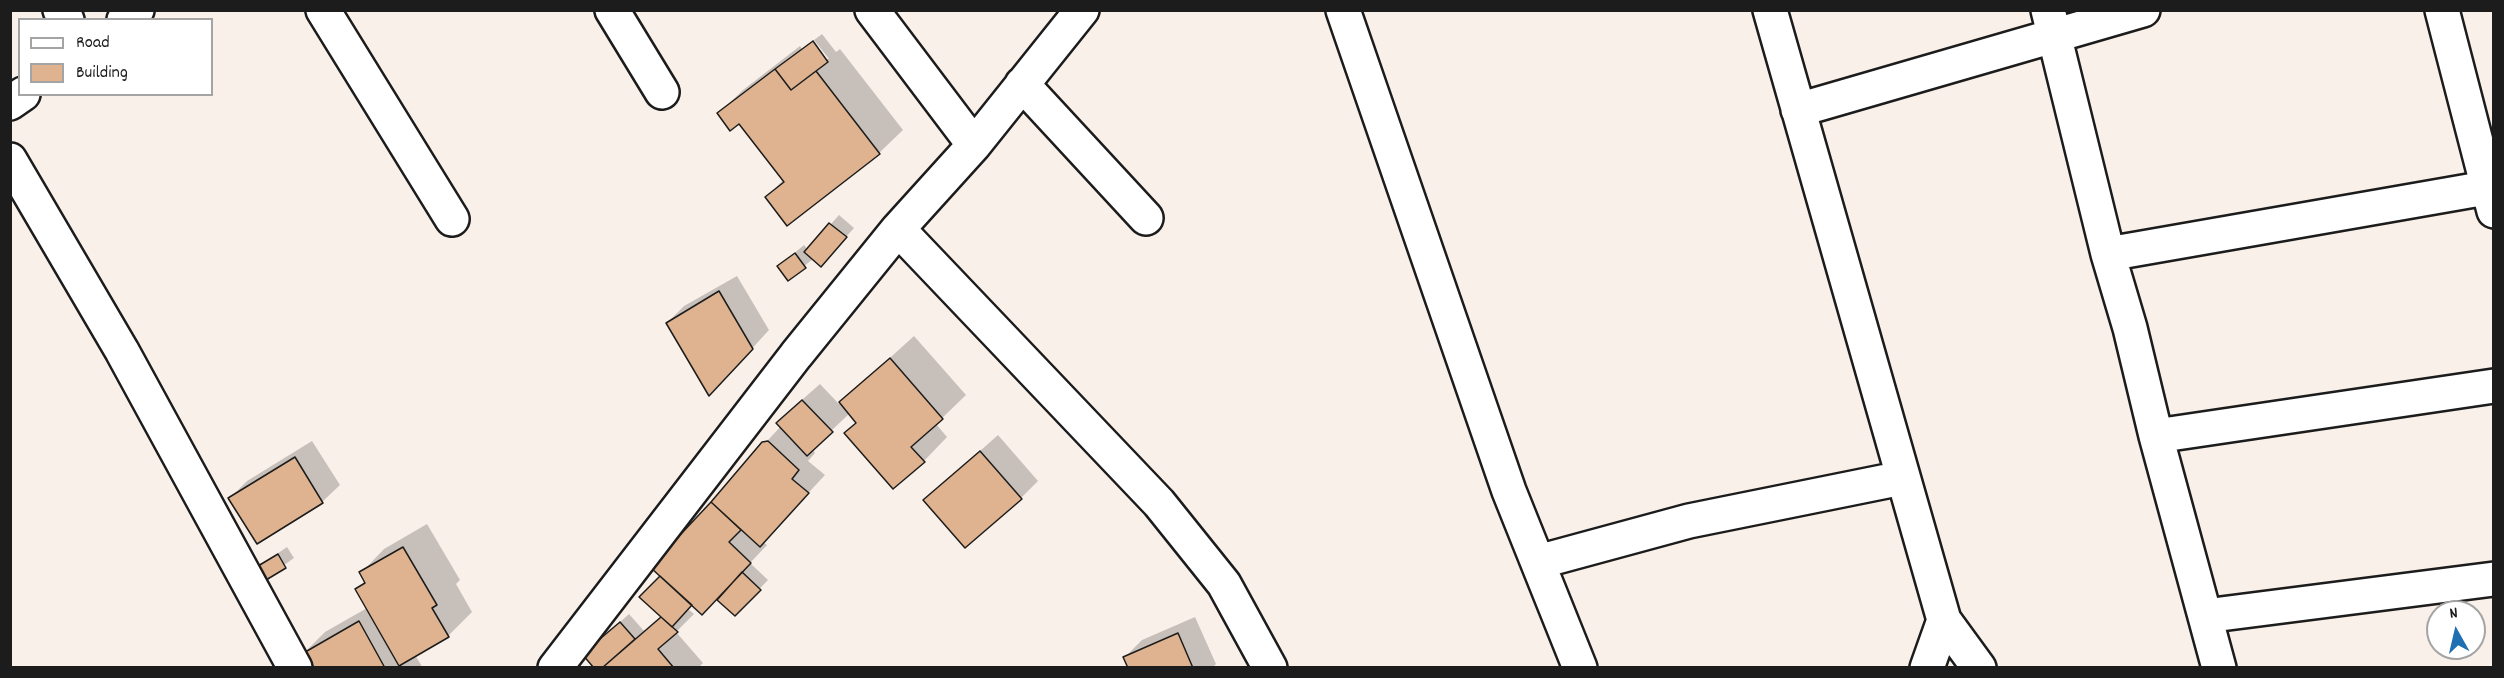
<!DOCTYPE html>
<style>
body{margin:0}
#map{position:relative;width:2504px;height:678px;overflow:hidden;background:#f9f0e9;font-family:Dekko,sans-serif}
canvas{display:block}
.frame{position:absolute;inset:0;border:12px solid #1c1c1c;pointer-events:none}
.legend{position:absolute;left:18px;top:18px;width:195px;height:78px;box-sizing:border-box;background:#fff;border:2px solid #a4a4a4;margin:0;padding:8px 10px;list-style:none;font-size:18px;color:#1c1c1c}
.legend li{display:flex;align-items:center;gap:12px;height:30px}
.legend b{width:30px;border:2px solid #a4a4a4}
.north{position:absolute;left:2426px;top:600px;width:60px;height:60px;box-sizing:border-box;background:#fff;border:2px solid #a4a4a4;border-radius:50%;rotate:352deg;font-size:16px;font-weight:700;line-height:24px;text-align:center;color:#1c1c1c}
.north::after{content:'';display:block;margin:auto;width:21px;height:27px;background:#1f6fb2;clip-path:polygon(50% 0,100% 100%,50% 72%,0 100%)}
</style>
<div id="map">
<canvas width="2504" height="678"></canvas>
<div class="frame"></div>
<ul class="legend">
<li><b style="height:8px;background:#fff"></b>Road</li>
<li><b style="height:16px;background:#dfb38f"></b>Building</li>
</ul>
<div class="north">N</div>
</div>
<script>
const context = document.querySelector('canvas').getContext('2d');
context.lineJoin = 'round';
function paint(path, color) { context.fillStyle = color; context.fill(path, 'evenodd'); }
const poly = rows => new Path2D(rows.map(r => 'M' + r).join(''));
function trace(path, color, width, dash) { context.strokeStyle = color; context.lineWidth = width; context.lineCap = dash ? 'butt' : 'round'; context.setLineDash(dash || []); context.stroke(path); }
const shadow = poly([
 [822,34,836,52,840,49,903,130,879,153,767,197,784,179,739,122,719,113,743,90,800,46,802,49,811,42,825,59,829,59,814,40],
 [839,215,854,228,829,256,813,259,788,279,779,266,804,245,808,250],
 [737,276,769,330,726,377,667,323,684,306],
 [914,336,966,395,936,424,947,437,924,461,858,422,850,413,812,449,815,453,808,461,825,475,763,542,767,545,750,563,768,580,735,614,717,598,692,604,688,609,694,614,676,632,703,663,698,668,596,668,593,646,629,614,644,631,661,616,662,575,652,566,781,426,795,406,820,384,839,404],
 [998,435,1038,481,1021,498,925,500],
 [312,441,340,485,322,502,230,498,247,481],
 [427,524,460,580,456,584,472,612,448,636,415,655,423,668,309,668,302,655,325,632,367,608,357,590,365,581,361,573,384,549],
 [287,547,294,558,262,581,255,569],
 [1195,617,1216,664,1212,668,1130,668,1125,657,1142,640]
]);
const building = poly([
 [813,41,828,62,791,90,775,69,813,41],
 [775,69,791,90,816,71,880,154,787,226,765,197,784,182,739,124,730,131,717,113,775,69],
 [829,223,847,237,821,267,804,252,829,223],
 [795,253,806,268,788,281,777,266,795,253],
 [719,291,753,349,709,396,666,323,719,291],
 [890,358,943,419,911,447,925,462,893,489,844,433,856,423,839,402,890,358],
 [802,400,833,432,807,456,776,423,802,400],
 [768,441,799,470,792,479,809,493,760,547,711,502,762,442,768,441],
 [980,451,1022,499,965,548,923,500,980,451],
 [295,457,323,503,257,544,228,498,295,457],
 [711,502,741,530,729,542,751,563,702,615,650,567,711,502],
 [403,547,437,605,432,608,449,637,399,666,355,589,365,583,359,572,403,547],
 [278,554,286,568,261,583,253,569,278,554],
 [742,572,761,590,735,616,717,600,742,572],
 [660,576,692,605,672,627,639,597,660,576],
 [661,617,678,632,658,649,674,668,602,668,661,617],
 [359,621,385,668,307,668,300,655,359,621],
 [620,622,635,639,602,668,594,668,582,654,620,622],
 [1178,633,1193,668,1128,668,1123,657,1178,633]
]);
const minor = poly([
 [60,10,67,20],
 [323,10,452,219],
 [612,10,662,92],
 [872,10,974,145],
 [1343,10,1509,491,1580,668],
 [1770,10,1944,620,1927,668],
 [2048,10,2108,254,2130,328,2156,436,2219,668],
 [2442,10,2494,211],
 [124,20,137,10],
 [1022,84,1146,218],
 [10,103,23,94],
 [1798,110,2143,10],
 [10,160,122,351,295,668],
 [898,229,1159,503,1224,584,1270,668],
 [2108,254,2486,188],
 [2156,436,2494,386],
 [1538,562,1689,521,1902,478],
 [2205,616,2494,579],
 [1944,620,1979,668],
 [555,668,796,355,898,229,974,145,1082,10]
]);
paint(shadow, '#0003');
paint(building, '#dfb38f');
trace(building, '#1c1c1c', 1.5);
trace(minor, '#1c1c1c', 38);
trace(minor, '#fff', 33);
</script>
